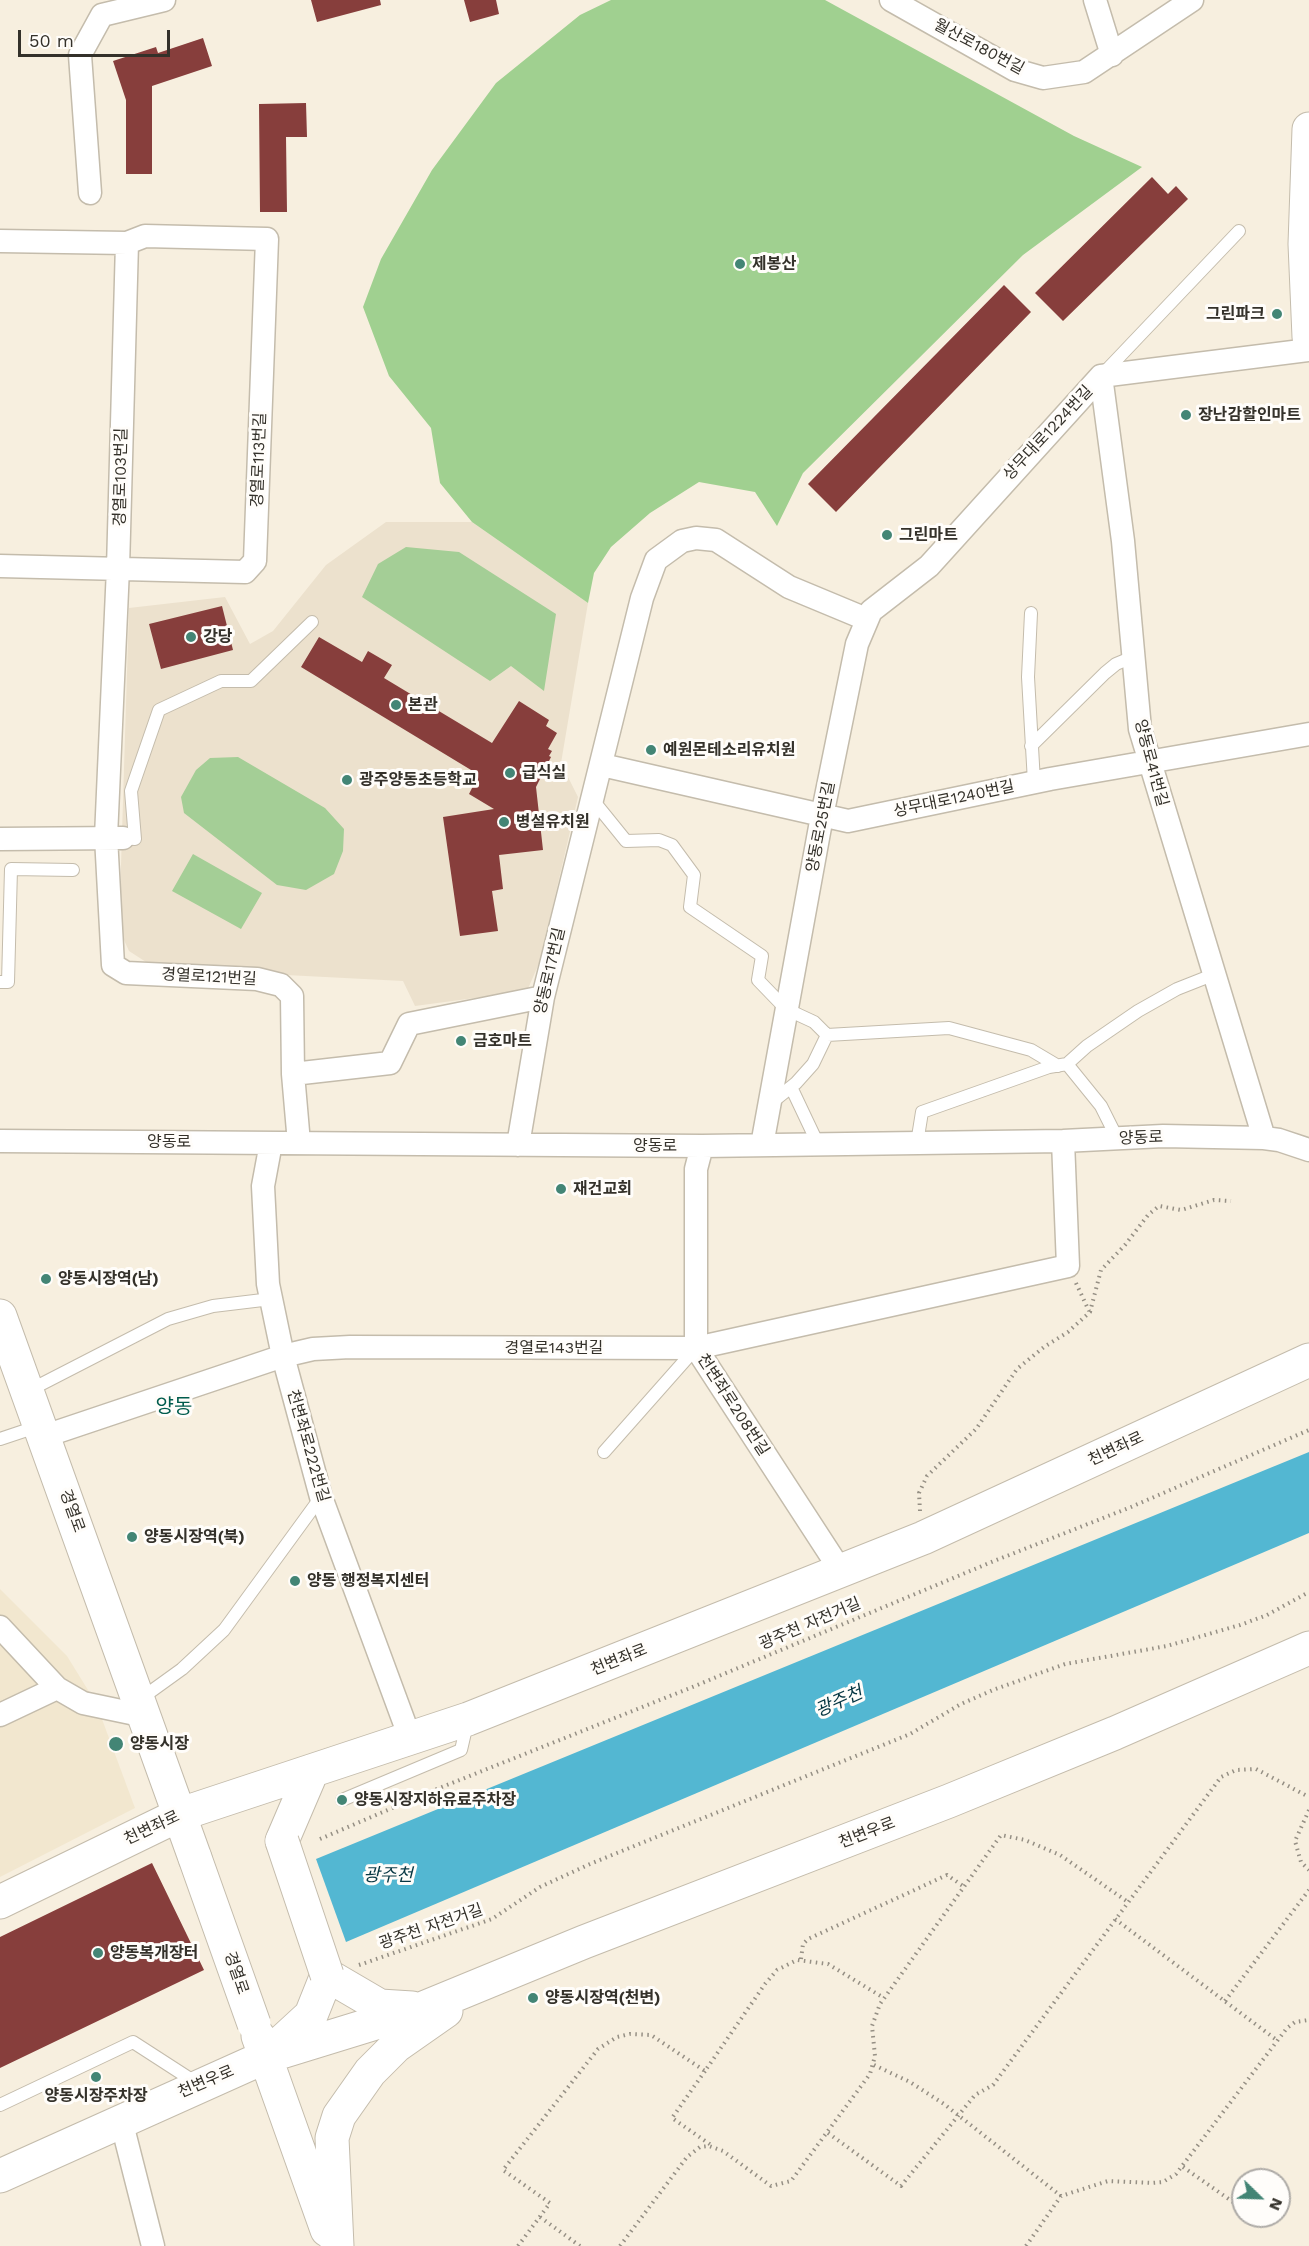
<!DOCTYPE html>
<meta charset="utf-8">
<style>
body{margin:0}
#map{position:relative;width:1309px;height:2246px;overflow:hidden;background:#f7efdf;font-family:"Work Sans",sans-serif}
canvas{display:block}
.north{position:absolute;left:1231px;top:2168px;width:60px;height:60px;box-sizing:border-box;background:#fffdfa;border:2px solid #aeaba7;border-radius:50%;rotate:113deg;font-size:16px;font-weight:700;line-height:24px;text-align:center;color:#34312a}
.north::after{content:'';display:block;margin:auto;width:21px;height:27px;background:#438575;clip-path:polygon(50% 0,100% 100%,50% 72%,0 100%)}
.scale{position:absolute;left:18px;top:30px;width:152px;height:27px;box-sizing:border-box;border:3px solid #34312a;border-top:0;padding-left:8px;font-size:18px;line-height:21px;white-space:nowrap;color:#34312a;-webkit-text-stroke:4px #fffdfa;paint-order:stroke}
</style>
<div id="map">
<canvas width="1309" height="2246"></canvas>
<div class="north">N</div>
<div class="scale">50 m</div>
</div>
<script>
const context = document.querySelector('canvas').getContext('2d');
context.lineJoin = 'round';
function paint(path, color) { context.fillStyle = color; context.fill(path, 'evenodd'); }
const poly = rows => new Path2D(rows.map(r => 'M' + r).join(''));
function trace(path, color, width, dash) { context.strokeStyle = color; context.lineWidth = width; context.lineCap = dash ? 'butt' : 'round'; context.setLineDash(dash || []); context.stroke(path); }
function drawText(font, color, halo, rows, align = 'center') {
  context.font = font + ' "Work Sans","Noto Sans KR",sans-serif'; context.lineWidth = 6; context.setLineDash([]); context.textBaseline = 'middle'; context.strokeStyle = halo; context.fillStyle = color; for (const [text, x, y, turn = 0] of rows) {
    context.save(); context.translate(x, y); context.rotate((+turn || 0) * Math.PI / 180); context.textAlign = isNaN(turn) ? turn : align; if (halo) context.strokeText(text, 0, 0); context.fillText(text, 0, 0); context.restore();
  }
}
const built = poly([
 [0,1589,67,1656,96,1703,135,1808,0,1877]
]);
const education = poly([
 [386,522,472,522,588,603,561,763,578,797,540,961,527,991,415,1006,403,981,286,975,146,962,129,951,119,929,129,608,225,597,250,644,273,631,326,565]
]);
const green = poly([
 [406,547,459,552,556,614,544,691,511,666,490,681,362,597,378,564],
 [238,757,325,808,344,829,343,851,334,874,306,890,277,885,184,813,181,797,196,770,210,758],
 [193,854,262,893,241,929,172,891]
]);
const forest = poly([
 [611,0,825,0,1074,136,1142,167,1023,255,803,473,777,526,755,492,699,482,650,513,611,547,594,573,588,603,472,522,440,483,431,428,389,376,363,307,381,259,432,170,496,83,580,15]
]);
const water = poly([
 [1309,1452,1309,1533,346,1942,316,1859]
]);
const building = poly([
 [311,0,380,0,381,5,317,22],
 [464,0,496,0,499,14,470,22],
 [203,38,212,66,152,86,152,174,126,174,126,100,113,61,156,47,158,53],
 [306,103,307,137,286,137,287,212,260,212,259,104],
 [1152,177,1168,194,1176,186,1188,199,1063,321,1035,293],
 [1004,285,1031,312,836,512,808,484],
 [222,606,233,650,161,669,149,624],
 [319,637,362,662,368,651,392,665,384,678,492,743,519,701,549,720,546,726,557,733,548,749,552,751,549,756,551,757,536,787,543,850,499,855,503,889,492,891,498,931,460,936,443,817,494,809,469,794,474,784,471,782,476,773,301,667],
 [152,1863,204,1970,0,2068,0,1937]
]);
const path = poly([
 [1076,1283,1089,1311],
 [920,1511,919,1493,927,1476,976,1429,1017,1369,1044,1347,1068,1332,1090,1312,1101,1270,1125,1245,1148,1215,1159,1206,1181,1210,1214,1200,1231,1201],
 [1309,1810,1295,1841,1301,1862,1309,1870],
 [320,1839,432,1791,695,1686,994,1561,1131,1507,1309,1430],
 [1115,1919,1278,2041],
 [801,1959,803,1944,808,1939,947,1875,963,1886],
 [359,1965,492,1919,540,1887,590,1864,910,1734,961,1704,993,1690,1065,1664,1167,1646,1240,1625,1267,1615,1309,1592],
 [1225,2001,1309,1890],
 [874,2065,910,2082,944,2104,1061,2196],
 [705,2071,672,2118,711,2145],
 [828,2133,901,2186,975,2095,993,2085,1221,1777,1236,1770,1256,1769,1309,1797],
 [1183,2167,1243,2209],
 [540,2217,580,2246],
 [518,2246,550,2203,503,2170,598,2049,617,2037,630,2034,651,2035,705,2071,765,1984,777,1970,797,1960,828,1964,884,1998],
 [620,2246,687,2157,700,2147,709,2146,723,2151,771,2186,791,2181,870,2074,875,2056,872,2026,880,2004,1001,1835,1025,1840,1060,1855,1128,1902],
 [1026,2246,1061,2196,1108,2181,1152,2183,1163,2182,1176,2174,1287,2028,1295,2022,1309,2020]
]);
const lane = poly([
 [1102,375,1239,231],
 [1031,613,1028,677,1034,782],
 [1031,746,1105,673,1116,664,1133,657],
 [592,799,626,841,659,840,672,845,694,875,690,907,762,956,758,980,786,1009,814,1022,827,1035,813,1064,796,1083,771,1103],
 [123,838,135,839,131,791,159,710,221,681,251,681,312,622],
 [0,982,8,982,11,869,73,870],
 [827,1035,949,1028,1031,1050,1058,1066],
 [1067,1064,1101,1106,1117,1138],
 [791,1087,818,1144],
 [917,1143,922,1112,1049,1067,1067,1064,1087,1046,1138,1011,1177,989,1215,974],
 [28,1391,168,1319,213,1306,271,1299],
 [0,1439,39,1426],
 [604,1452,696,1348],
 [139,1700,182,1669,224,1630,321,1497],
 [342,1800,461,1750,467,1724],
 [0,2105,133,2042,198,2084]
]);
const street = poly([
 [891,0,1015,70,1043,78,1084,72,1192,0],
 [1095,0,1112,55],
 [90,193,80,55,102,15,164,0],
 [0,241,127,243,118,568,106,837,113,965,126,973,257,979,281,985,292,996,293,1074,299,1143],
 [1101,376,1123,541,1140,729,1264,1138],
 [0,566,245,572,255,561,267,239,145,236,127,243],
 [602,765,848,821,1050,779,1309,734],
 [0,839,123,838],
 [293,1074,390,1063,409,1024,543,997],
 [0,1141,702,1146,1063,1141,1163,1136,1264,1138,1279,1140,1309,1150],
 [271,1143,263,1186,268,1284,283,1356,321,1497,410,1738],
 [518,1145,543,997,642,598,656,560,682,541,696,538,716,540,789,587,866,619],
 [762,1145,822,816,857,644,871,611,929,566,1101,376,1309,350],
 [702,1146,696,1169,696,1348,841,1571],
 [45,1436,283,1356,313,1349,350,1347,696,1348,1068,1266,1063,1141],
 [0,1627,57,1688,83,1703,145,1716],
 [0,1715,57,1688],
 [121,2120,153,2246]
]);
const secondary = poly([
 [1309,129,1305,244,1309,337],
 [0,1316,195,1858],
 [282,1841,312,1771],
 [0,1902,181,1814,468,1719,923,1538,1309,1360],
 [258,2036,327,2230],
 [273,2050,311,2015,327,1975,380,2006,412,2008],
 [0,2176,265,2057,421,2009,584,1942,949,1801,1115,1733,1309,1648],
 [337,2246,332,2138,339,2116,370,2072,396,2046,446,2011]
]);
const secondaryBridge = poly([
 [282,1841,327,1975],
 [195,1858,254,2024]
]);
const markers = [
 [740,264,6,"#438575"],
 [1277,314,6,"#438575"],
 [1186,415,6,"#438575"],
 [887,535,6,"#438575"],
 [191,637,6,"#438575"],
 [396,705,6,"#438575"],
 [651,750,6,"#438575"],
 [510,773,6,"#438575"],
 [347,780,6,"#438575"],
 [504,822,6,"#438575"],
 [461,1041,6,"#438575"],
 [561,1189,6,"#438575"],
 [46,1279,6,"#438575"],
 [132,1537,6,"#438575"],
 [295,1581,6,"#438575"],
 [116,1744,8,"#438575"],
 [342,1800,6,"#438575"],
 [98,1953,6,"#438575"],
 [533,1998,6,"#438575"],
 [96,2077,6,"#438575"]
];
const streetNames = [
 ["월산로180번길",979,47,28],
 ["상무대로1224번길",1048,433,-47],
 ["경열로113번길",259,460,-88],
 ["경열로103번길",121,477,-89],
 ["양동로41번길",1151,763,75],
 ["상무대로1240번길",954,799,-12],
 ["양동로25번길",821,827,-79],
 ["양동로17번길",550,971,-77],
 ["경열로121번길",209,977,3],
 ["양동로",1141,1138,-2],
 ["양동로",169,1142],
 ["양동로",655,1146],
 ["경열로143번길",554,1348],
 ["천변좌로208번길",733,1405,57],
 ["천변좌로222번길",308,1446,74],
 ["천변좌로",1116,1449,-25],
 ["경열로",72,1511,70],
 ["광주천 자전거길",810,1624,-23],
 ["천변좌로",619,1660,-22],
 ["천변좌로",152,1828,-25],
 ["천변우로",867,1833,-21],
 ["광주천 자전거길",431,1927,-19],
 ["경열로",236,1973,71],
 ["천변우로",206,2082,-23]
];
const poiNames = [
 ["제봉산",752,264],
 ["그린파크",1265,314,"right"],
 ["장난감할인마트",1198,415],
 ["그린마트",899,535],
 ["강당",203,637],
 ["본관",408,705],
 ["예원몬테소리유치원",663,750],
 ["급식실",522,773],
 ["광주양동초등학교",359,780],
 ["병설유치원",516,822],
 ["금호마트",473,1041],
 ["재건교회",573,1189],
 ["양동시장역(남)",58,1279],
 ["양동시장역(북)",144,1537],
 ["양동 행정복지센터",307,1581],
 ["양동시장",130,1744],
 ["양동시장지하유료주차장",354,1800],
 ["양동복개장터",110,1953],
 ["양동시장역(천변)",545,1998],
 ["양동시장주차장",96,2096,"center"]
];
const waterNames = [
 ["광주천",839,1702,-24],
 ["광주천",388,1876]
];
const quarterNames = [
 ["양동",174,1407]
];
paint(built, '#f2e7cf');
paint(education, '#ece1cd');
paint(green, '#a4ce96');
paint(forest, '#a0d090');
paint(water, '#53b7d2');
paint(building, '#873e3c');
trace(lane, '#c4bcac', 14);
trace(street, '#c4bcac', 25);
trace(secondary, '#c4bcac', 35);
trace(path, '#958f84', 4, [1.5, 4.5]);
trace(lane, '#fff', 12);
trace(street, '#fff', 22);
trace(secondary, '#fff', 33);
trace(secondaryBridge, '#c4bcac', 35, []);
trace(secondaryBridge, '#fff', 33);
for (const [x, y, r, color] of markers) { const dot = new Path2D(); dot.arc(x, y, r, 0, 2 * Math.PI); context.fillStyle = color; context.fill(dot); trace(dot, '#fffdfa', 2); }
drawText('16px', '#34312a', '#fffdfa', streetNames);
drawText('bold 16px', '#34312a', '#fffdfa', poiNames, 'left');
drawText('italic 18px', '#073743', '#fffdfa', waterNames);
drawText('20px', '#005c4d', '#fffdfa', quarterNames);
</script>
